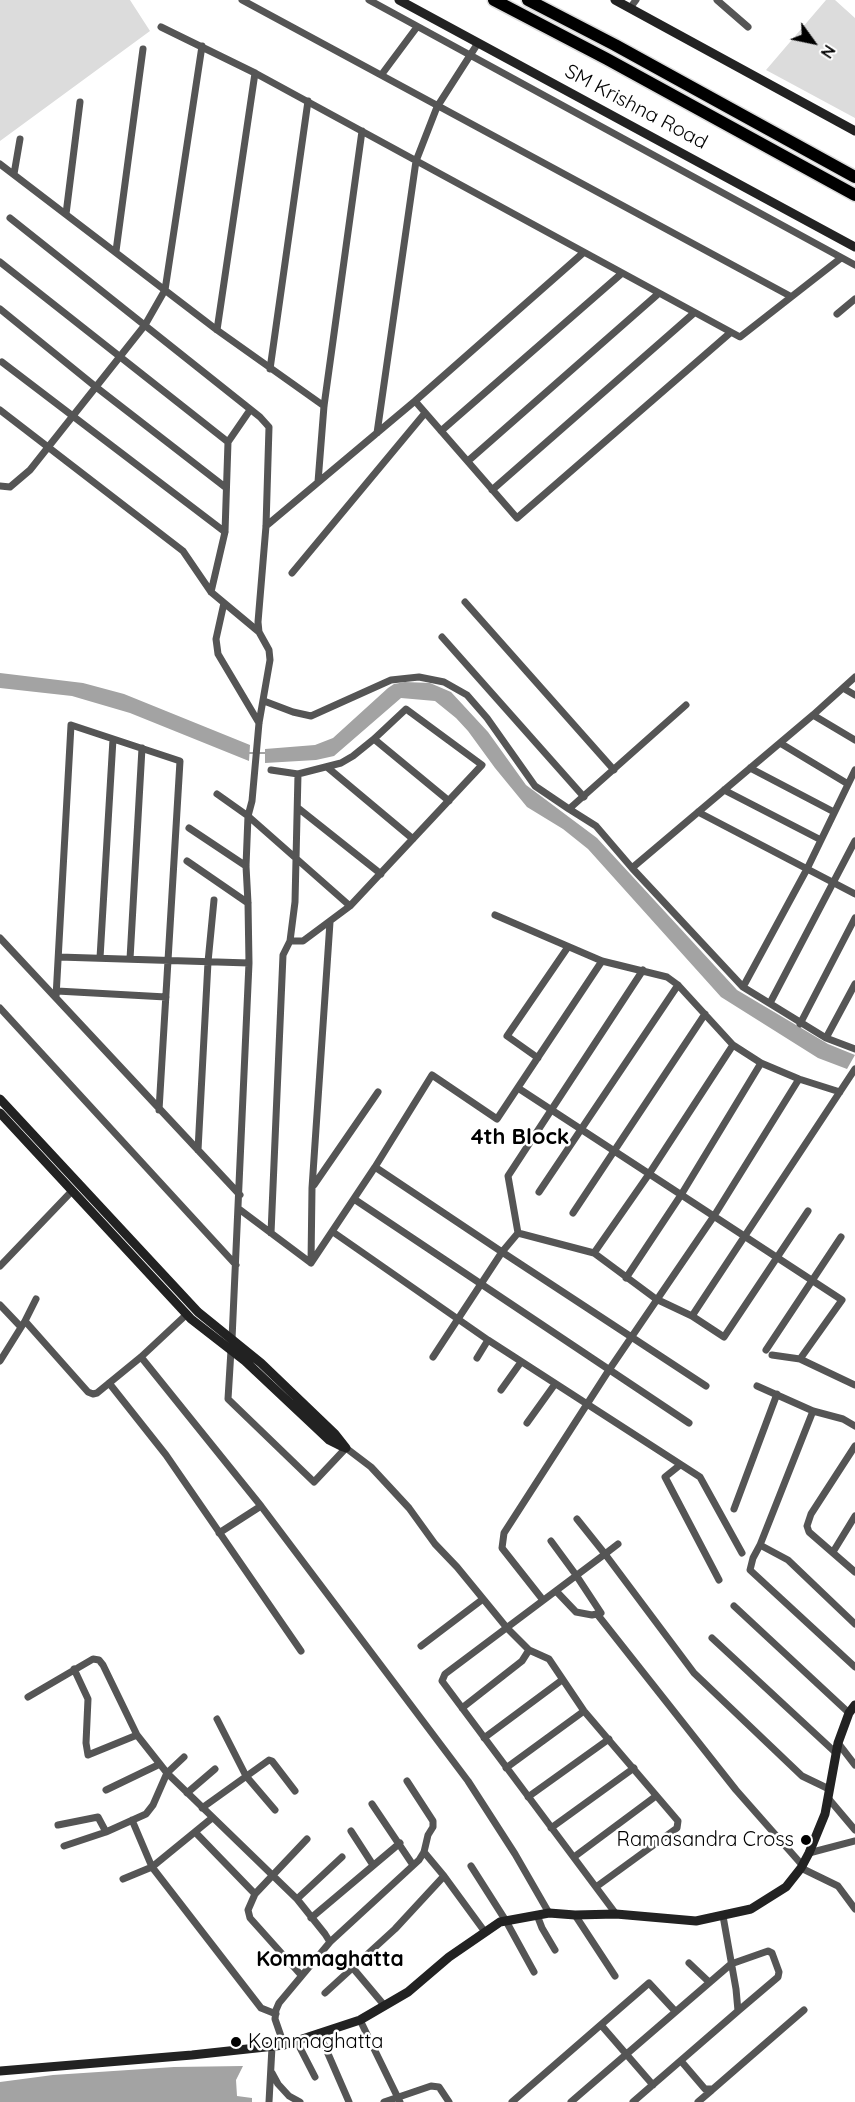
<!DOCTYPE html>
<style>
body{margin:0}
#map{position:relative;width:855px;height:2102px;overflow:hidden;background:#fff;font-family:Quicksand,sans-serif}
canvas{display:block}
.north{position:absolute;left:783px;top:12px;width:60px;height:60px;-webkit-text-stroke:4px #fff;paint-order:stroke;rotate:123deg;font-size:16px;font-weight:700;line-height:24px;text-align:center;color:#000}
.north::after{content:'';display:block;margin:auto;width:21px;height:27px;background:#000;clip-path:polygon(50% 0,100% 100%,50% 72%,0 100%)}
</style>
<div id="map">
<canvas width="855" height="2102"></canvas>
<div class="north">N</div>
</div>
<script>
const context = document.querySelector('canvas').getContext('2d');
context.lineJoin = 'round';
function paint(path, color) { context.fillStyle = color; context.fill(path, 'evenodd'); }
const poly = rows => new Path2D(rows.map(r => 'M' + r).join(''));
function trace(path, color, width, dash) { context.strokeStyle = color; context.lineWidth = width; context.lineCap = dash ? 'butt' : 'round'; context.setLineDash(dash || []); context.stroke(path); }
function drawText(font, color, halo, rows, align = 'center') {
  context.font = font + ' Quicksand,sans-serif'; context.lineWidth = 5; context.setLineDash([]); context.textBaseline = 'middle'; context.strokeStyle = halo; context.fillStyle = color; for (const [text, x, y, turn = 0] of rows) {
    context.save(); context.translate(x, y); context.rotate((+turn || 0) * Math.PI / 180); context.textAlign = isNaN(turn) ? turn : align; if (halo) context.strokeText(text, 0, 0); context.fillText(text, 0, 0); context.restore();
  }
}
const green = poly([
 [0,0,130,0,150,31,0,141],
 [826,0,835,0,855,18,855,118,766,70]
]);
const water = poly([
 [0,673,83,683,124,694,250,745,249,761,130,713,89,701,72,696,0,688],
 [405,682,430,683,451,692,488,732,526,785,597,838,737,990,828,1044,855,1055,847,1069,818,1058,721,997,588,849,563,829,527,807,495,768,468,731,456,718,435,701,401,698,334,756,316,760,265,763,265,749,315,745,333,738,388,688,394,684],
 [243,2066,236,2080,237,2096,252,2098,252,2102,0,2102,0,2082,53,2075,174,2067]
]);
const stream = poly([
 [249,753,267,753]
]);
const street = poly([
 [242,0,790,296],
 [369,0,855,265],
 [717,0,748,27],
 [630,8,636,0],
 [161,27,255,73,740,337,841,258],
 [382,74,417,27],
 [0,164,217,330,324,406],
 [14,174,20,139],
 [66,214,80,102],
 [10,218,260,417,269,427,266,526,258,622,259,632,269,650,270,660,259,723,252,801,248,816,246,866,248,903,249,963,232,1339],
 [116,251,143,49],
 [0,262,228,442],
 [0,309,96,387,225,487],
 [837,314,855,299],
 [217,330,255,73],
 [2,362,225,532],
 [270,369,308,101],
 [415,401,517,518,730,333],
 [0,410,183,551,211,592,259,632],
 [441,431,621,274],
 [377,433,416,161,437,107,478,43],
 [468,461,658,294],
 [318,482,324,406,362,131],
 [0,486,10,487,30,470,145,325,165,290,202,46],
 [492,490,694,313],
 [266,526,415,401,583,253],
 [292,573,425,413],
 [211,592,225,532,228,442,250,410],
 [465,602,614,770],
 [224,603,216,639,218,654,259,723],
 [442,637,584,797],
 [843,688,855,695],
 [264,701,293,712,311,716,391,680,419,677,444,682,467,695,487,718,535,786,569,809,686,705],
 [813,715,855,740],
 [374,739,449,801],
 [780,743,848,784],
 [327,767,413,839],
 [750,768,834,812],
 [271,770,298,774,341,763,353,756,374,739,406,709,482,765,350,906,303,941,290,941],
 [724,790,821,840],
 [217,794,248,816,350,906],
 [298,808,381,874],
 [569,809,596,826,632,868,743,987,826,1038,855,1049],
 [698,812,855,894],
 [189,828,246,866],
 [187,861,248,903],
 [632,868,813,715,855,677],
 [495,915,602,961,667,977,678,985,733,1045,761,1063,799,1079,840,1092],
 [0,938,240,1195],
 [59,957,249,963],
 [100,958,113,739],
 [130,959,142,748],
 [743,987,807,869,855,770],
 [57,991,166,997],
 [56,997,71,725,180,761,159,1110],
 [770,1003,855,841],
 [0,1008,236,1265],
 [800,1024,855,918],
 [826,1038,855,984],
 [538,1058,507,1036,568,947],
 [518,1088,842,1300,800,1359],
 [198,1150,208,962,214,900],
 [375,1167,502,1252,433,1357],
 [314,1185,378,1092],
 [539,1192,678,985],
 [354,1199,689,1423],
 [239,1209,311,1263],
 [573,1213,705,1014],
 [333,1232,488,1340,700,1477,742,1553],
 [271,1233,283,955,290,941,295,902,298,774],
 [518,1233,508,1176,643,970],
 [594,1253,649,1174,733,1045],
 [311,1263,375,1167,432,1075,497,1119,602,961],
 [311,1263,312,1188,330,922],
 [0,1266,72,1191],
 [626,1278,681,1195,761,1063],
 [0,1305,20,1326],
 [692,1316,855,1069],
 [25,1321,36,1299],
 [231,1350,228,1399,314,1482,346,1448,371,1467,409,1508,435,1544,457,1567,507,1628,529,1650,549,1659,584,1711,678,1821,677,1828,596,1887],
 [766,1350,841,1237],
 [772,1355,800,1359,855,1385],
 [141,1357,261,1506,468,1781,515,1854,549,1913],
 [477,1358,488,1340],
 [0,1361,25,1321,88,1392,93,1394,97,1393,141,1357,187,1314],
 [109,1383,166,1455,301,1651],
 [706,1386,502,1252,518,1233,594,1253,656,1299,692,1316,724,1337,808,1211],
 [757,1386,813,1411,843,1419,855,1426],
 [501,1390,521,1362],
 [813,1411,760,1545,788,1560,855,1624],
 [527,1423,555,1384],
 [855,1446,811,1514,807,1526,809,1532,855,1572],
 [680,1465,665,1477,719,1580],
 [734,1509,777,1394],
 [577,1519,605,1554,618,1544],
 [219,1533,261,1506],
 [551,1541,576,1575,601,1613,592,1615,576,1612,556,1591],
 [760,1545,753,1558,750,1570,855,1667],
 [833,1552,855,1516],
 [543,1600,502,1548,504,1533,609,1370,714,1216,799,1079],
 [734,1606,849,1713],
 [597,1614,736,1790,803,1866],
 [712,1638,836,1753],
 [421,1646,483,1599],
 [74,1669,88,1699,86,1743,88,1755,137,1735],
 [28,1697,93,1659,99,1660,103,1665,137,1735,167,1773,297,1899,325,1934,330,1942,279,2003,276,2010,275,2019,284,2045],
 [462,1708,522,1661,529,1650],
 [217,1719,246,1776,275,1810],
 [484,1738,562,1680],
 [838,1743,855,1765],
 [506,1768,584,1711],
 [106,1790,160,1764],
 [187,1793,215,1769],
 [528,1797,609,1739],
 [828,1798,855,1830],
 [372,1804,413,1865],
 [202,1808,269,1760,272,1761,295,1791],
 [132,1820,152,1867,261,2008,276,2014],
 [58,1825,98,1817,106,1832],
 [551,1828,634,1768],
 [351,1831,373,1865],
 [195,1832,255,1894],
 [64,1846,106,1832,146,1814,153,1805,167,1773,184,1757],
 [424,1852,444,1876],
 [809,1853,855,1841],
 [574,1857,656,1796],
 [471,1866,506,1921,534,1972],
 [801,1868,838,1886,855,1909],
 [123,1879,152,1867,212,1818],
 [297,1899,342,1857],
 [616,1914,442,1681,445,1674,605,1554,694,1673,802,1776,829,1789],
 [537,1915,542,1928,555,1950],
 [575,1915,615,1976],
 [311,1918,400,1843],
 [330,1942,419,1860,424,1852,428,1835,433,1827,433,1821,407,1781],
 [689,1963,709,1982],
 [352,1967,384,2005],
 [301,1975,250,1918,248,1910,255,1894,307,1839],
 [325,1993,395,1929,444,1876,485,1932],
 [360,2020,400,2102],
 [601,2025,653,2085],
 [319,2033,349,2102],
 [296,2040,315,2077],
 [681,2061,705,2089,713,2089,804,2010],
 [272,2073,278,2084,289,2096,300,2102],
 [269,2102,272,2047],
 [384,2102,431,2086,439,2087,449,2102],
 [512,2102,649,1983,675,2011],
 [571,2102,731,1964,768,1951,772,1953,779,1972,778,1977,738,2011],
 [633,2102,738,2011,736,1989,723,1916],
 [698,2102,712,2090]
]);
const secondary = poly([
 [399,0,855,247],
 [615,0,855,131],
 [0,1099,198,1312,261,1363,335,1434,346,1448],
 [0,1113,191,1319,245,1361,329,1440,343,1447],
 [0,2071,192,2055,284,2045,360,2020,408,1992,449,1957,500,1922,549,1913,575,1915,616,1914,696,1921,751,1909,786,1887,801,1868,809,1853,825,1814,838,1743,849,1713,855,1705]
]);
const highway = poly([
 [494,0,607,59,855,195],
 [528,0,615,45,855,177]
]);
const markers = [
 [806,1840,6,"#000"],
 [236,2042,6,"#000"]
];
const streetNames = [
 ["SM Krishna Road",636,107,28]
];
const poiNames = [
 ["Ramasandra Cross",794,1840],
 ["Kommaghatta",248,2042,"left"]
];
const neighbourhoodNames = [
 ["Kommaghatta",330,1960]
];
const quarterNames = [
 ["4th Block",520,1137]
];
paint(green, '#dcdcdc');
paint(water, '#a3a3a3');
trace(stream, '#a3a3a3', 2);
trace(highway, '#dbdbdb', 15);
trace(street, '#555', 7);
trace(secondary, '#222', 9);
trace(highway, '#000', 12);
for (const [x, y, r, color] of markers) { const dot = new Path2D(); dot.arc(x, y, r, 0, 2 * Math.PI); context.fillStyle = color; context.fill(dot); trace(dot, '#fff', 2); }
drawText('20px', '#000', '#fff', streetNames);
drawText('20px', '#000', '#fff', poiNames, 'right');
drawText('bold 21px', '#000', '#fff', neighbourhoodNames);
drawText('bold 22px', '#000', '#fff', quarterNames);
</script>
